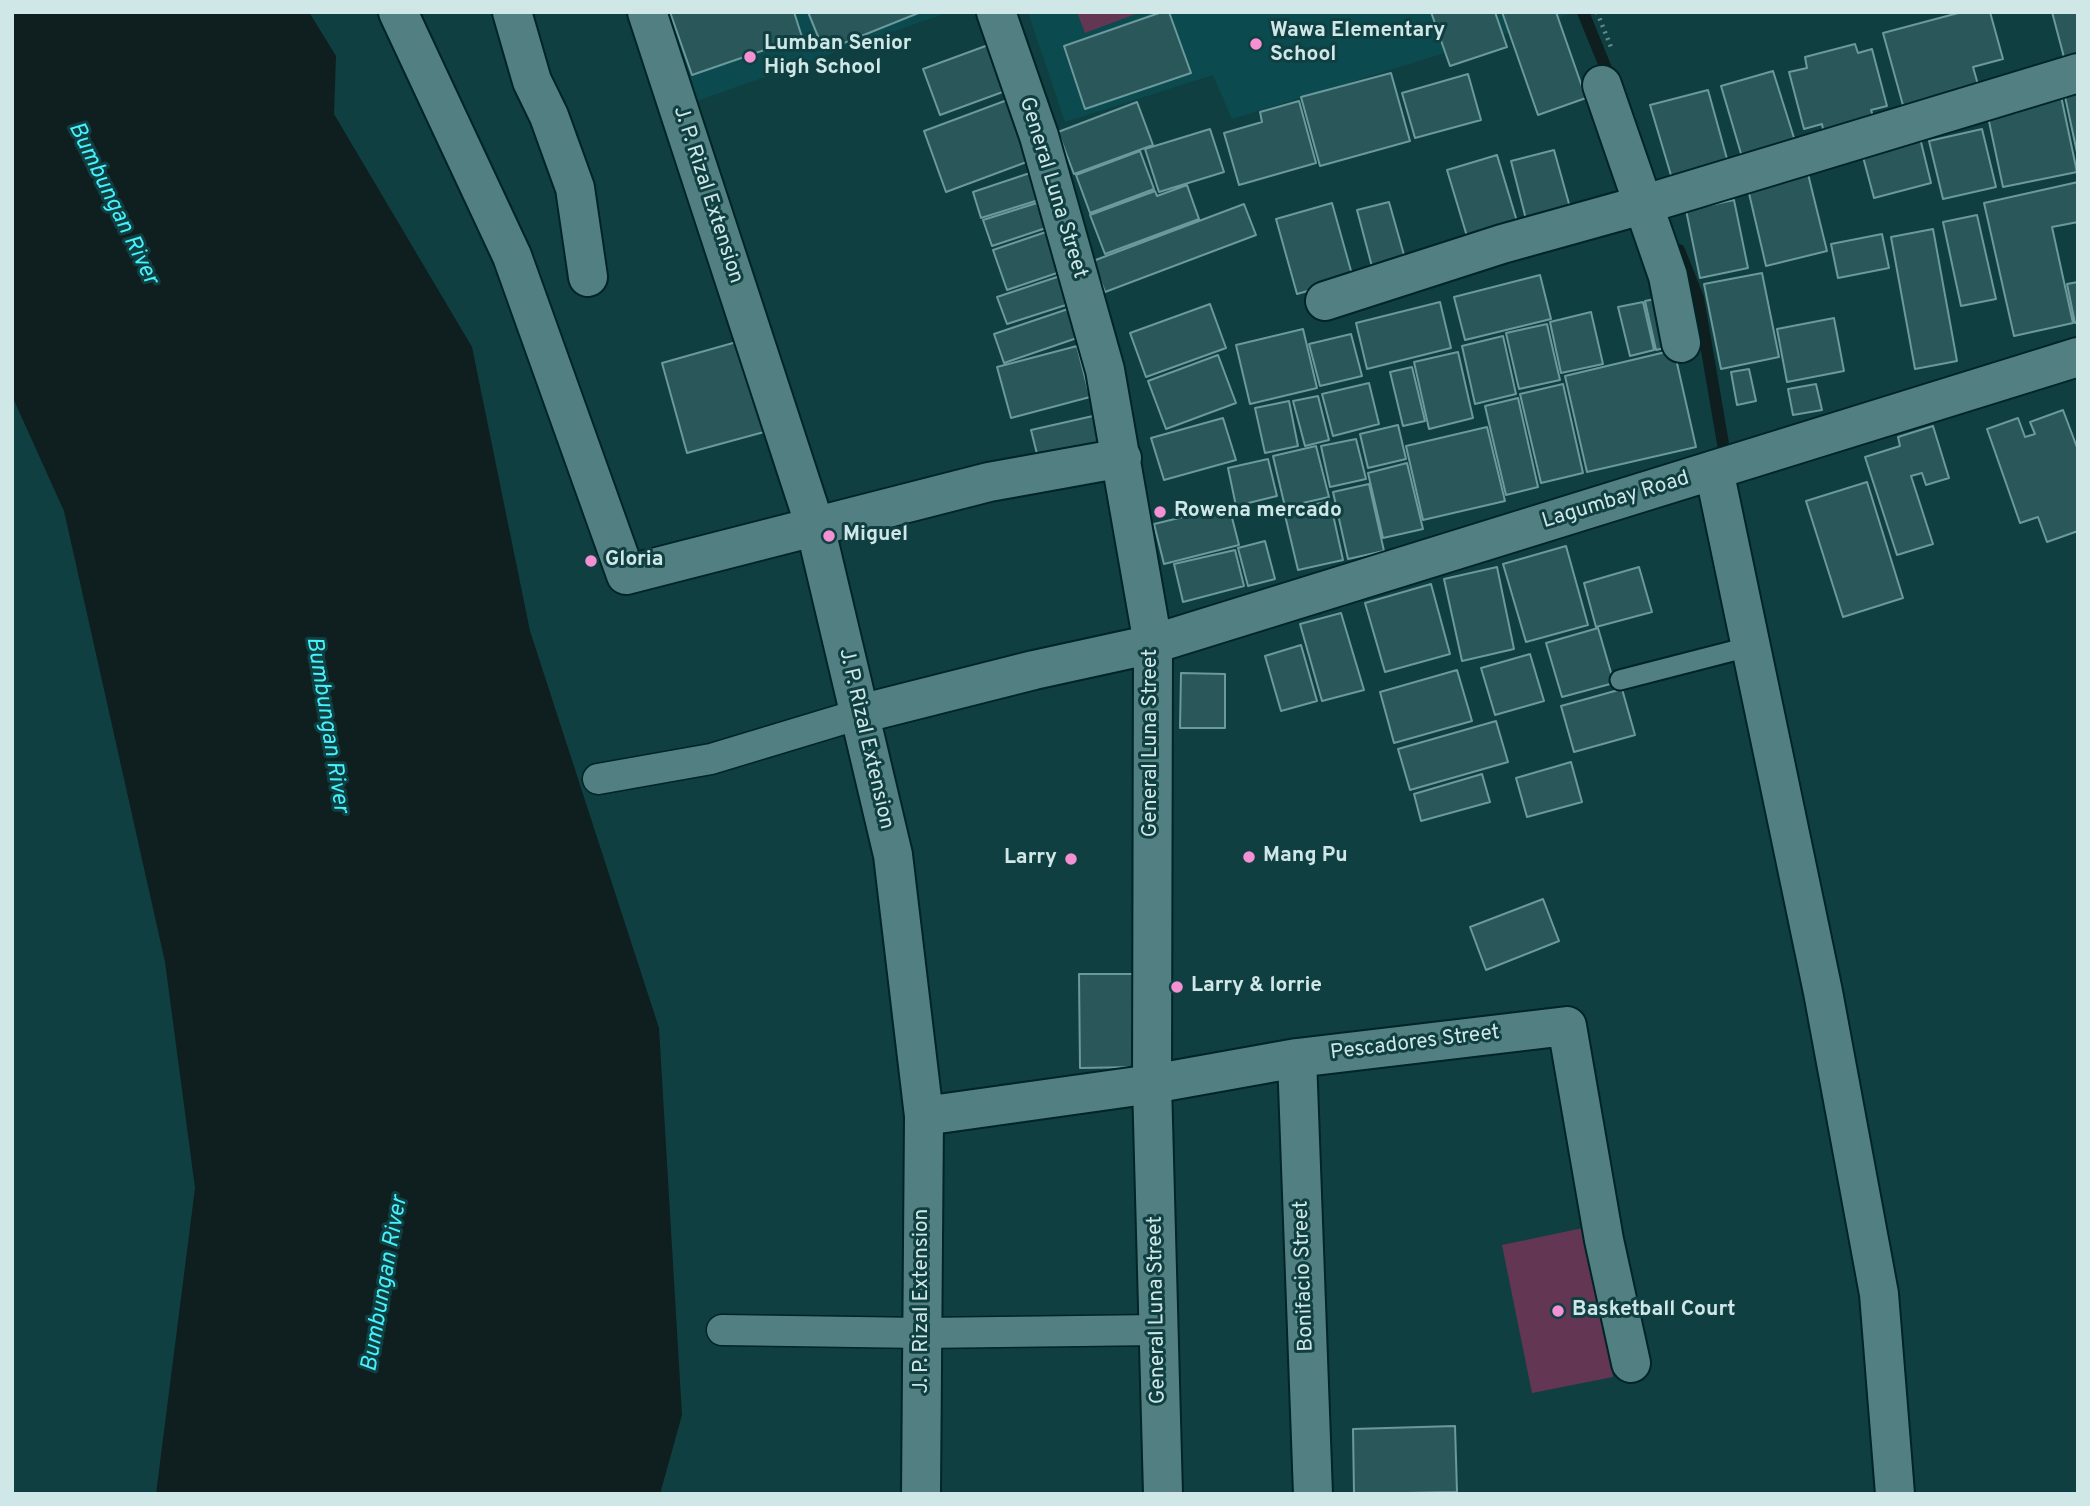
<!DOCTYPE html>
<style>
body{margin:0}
#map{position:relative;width:2090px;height:1506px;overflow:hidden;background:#103f42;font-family:Overpass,sans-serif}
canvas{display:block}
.frame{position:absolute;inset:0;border:14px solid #d0e7e8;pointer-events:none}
</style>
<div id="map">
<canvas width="2090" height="1506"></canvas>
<div class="frame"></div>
</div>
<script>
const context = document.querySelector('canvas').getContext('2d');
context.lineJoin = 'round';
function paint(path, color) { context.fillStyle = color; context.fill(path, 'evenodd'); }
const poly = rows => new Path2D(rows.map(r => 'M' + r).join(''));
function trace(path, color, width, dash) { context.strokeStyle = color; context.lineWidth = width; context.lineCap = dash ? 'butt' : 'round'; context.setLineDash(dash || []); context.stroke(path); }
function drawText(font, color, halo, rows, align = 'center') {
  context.font = font + ' Overpass,sans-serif'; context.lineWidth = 6; context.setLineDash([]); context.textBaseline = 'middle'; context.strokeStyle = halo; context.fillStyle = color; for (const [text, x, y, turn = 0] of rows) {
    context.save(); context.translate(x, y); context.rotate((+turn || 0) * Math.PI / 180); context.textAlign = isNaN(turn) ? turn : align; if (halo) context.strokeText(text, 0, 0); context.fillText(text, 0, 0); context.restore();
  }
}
const built = poly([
 [663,12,949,12,694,102],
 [1028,12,1569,12,1570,14,1232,119,1213,75,1065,122]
]);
const green = poly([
 [1077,12,1141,12,1085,33],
 [1583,1228,1613,1377,1532,1393,1502,1245]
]);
const water = poly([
 [12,12,309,12,336,56,334,114,472,347,530,631,659,1028,682,1415,660,1494,156,1494,195,1188,165,962,64,511,12,396]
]);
const stream = poly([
 [1583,12,1611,81],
 [1679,250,1698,298,1726,461]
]);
const building = poly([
 [670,12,794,12,802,37,692,75,670,12],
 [808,12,921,12,824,51,808,12],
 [1162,12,1169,12,1191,73,1085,109,1064,46,1162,12],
 [1431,12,1495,12,1507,47,1450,66,1431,12],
 [1502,12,1556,12,1586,98,1538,115,1502,12],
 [1962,12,1990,12,2003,59,1973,67,1979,88,1904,109,1883,33,1962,12],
 [2052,12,2078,12,2078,57,2065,61,2052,12],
 [991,44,1008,90,940,115,923,69,991,44],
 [1855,44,1858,53,1872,49,1887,106,1871,110,1875,122,1824,135,1822,124,1804,129,1789,72,1807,68,1805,57,1855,44],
 [1773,71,1795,141,1742,157,1721,86,1773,71],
 [1391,73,1410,141,1320,166,1301,97,1391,73],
 [1468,74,1481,120,1415,138,1402,93,1468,74],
 [2078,84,2078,157,2063,87,2078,84],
 [1708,90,1729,166,1673,182,1650,105,1708,90],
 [2061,96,2077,172,2003,187,1987,112,2061,96],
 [1010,99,1032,160,946,192,924,131,1010,99],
 [1299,101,1316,163,1239,185,1224,133,1262,122,1260,112,1299,101],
 [1137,102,1153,145,1074,174,1058,132,1137,102],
 [1210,129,1224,172,1159,192,1145,149,1210,129],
 [1982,129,1996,187,1943,199,1929,141,1982,129],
 [1920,138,1931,183,1874,198,1862,153,1920,138],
 [1554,150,1571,211,1527,223,1511,161,1554,150],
 [1140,151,1154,189,1090,213,1076,175,1140,151],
 [1497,155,1519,228,1469,243,1447,170,1497,155],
 [1033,172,1042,199,981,218,973,192,1033,172],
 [1808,174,1827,251,1766,266,1748,189,1808,174],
 [2078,182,2078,222,2052,227,2073,323,2014,336,1984,203,2078,182],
 [1187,185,1199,219,1105,254,1090,215,1155,191,1157,196,1187,185],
 [1734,200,1748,268,1700,278,1686,210,1734,200],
 [1389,202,1408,269,1375,278,1357,210,1389,202],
 [1037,203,1046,228,992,246,983,220,1037,203],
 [1332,203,1353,278,1297,294,1276,219,1332,203],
 [1244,204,1256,235,1105,292,1093,261,1244,204],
 [1977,215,1996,299,1961,306,1943,222,1977,215],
 [1933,229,1957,361,1915,369,1891,237,1933,229],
 [1046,232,1060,272,1007,290,993,250,1046,232],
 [1882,234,1889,268,1838,278,1831,244,1882,234],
 [1762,273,1779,357,1721,369,1704,284,1762,273],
 [1540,275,1551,319,1465,340,1454,297,1540,275],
 [1060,276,1069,304,1007,324,997,297,1060,276],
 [2078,282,2078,322,2075,323,2067,284,2078,282],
 [1665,297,1677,345,1656,350,1645,301,1665,297],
 [1440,302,1451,348,1367,369,1356,323,1440,302],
 [1643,302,1654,350,1630,356,1618,307,1643,302],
 [1210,304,1226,348,1146,377,1130,333,1210,304],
 [1068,309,1077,338,1004,363,994,334,1068,309],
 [1591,312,1603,364,1561,373,1550,322,1591,312],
 [1834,318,1844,371,1787,382,1777,329,1834,318],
 [1547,324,1560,380,1519,389,1506,333,1547,324],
 [1303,329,1317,388,1250,404,1236,345,1303,329],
 [1351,334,1362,376,1320,386,1309,344,1351,334],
 [1503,336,1516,394,1475,404,1462,346,1503,336],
 [740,341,764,432,687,453,662,363,740,341],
 [1077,346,1090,397,1011,418,997,367,1077,346],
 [1674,350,1696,447,1587,472,1565,376,1674,350],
 [1458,352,1473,418,1429,429,1414,362,1458,352],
 [1218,355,1236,403,1166,429,1148,381,1218,355],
 [1412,367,1425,421,1403,426,1390,372,1412,367],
 [1749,369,1756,401,1737,405,1731,372,1749,369],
 [1369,383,1379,424,1333,436,1322,394,1369,383],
 [1563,384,1583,473,1541,483,1520,394,1563,384],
 [1816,384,1822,410,1793,415,1788,389,1816,384],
 [1318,396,1329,440,1305,446,1293,401,1318,396],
 [1518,398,1538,487,1506,495,1485,406,1518,398],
 [1289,401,1298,446,1265,453,1255,408,1289,401],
 [2063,410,2078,450,2078,531,2047,542,2038,517,2020,523,1987,429,2018,418,2025,437,2035,434,2030,422,2063,410],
 [1093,416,1103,456,1041,470,1031,430,1093,416],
 [1223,418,1236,460,1164,480,1151,438,1223,418],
 [1398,425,1406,459,1368,468,1360,434,1398,425],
 [1933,426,1949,478,1926,485,1922,473,1911,476,1933,544,1897,555,1865,457,1900,446,1898,437,1933,426],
 [1487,427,1505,501,1423,520,1406,446,1487,427],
 [1356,439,1366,479,1330,487,1321,446,1356,439],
 [1316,446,1329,497,1285,507,1273,456,1316,446],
 [1268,459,1277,496,1236,506,1228,468,1268,459],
 [1407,463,1423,529,1383,538,1368,473,1407,463],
 [1867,482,1903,598,1843,617,1806,501,1867,482],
 [1369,484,1384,551,1348,559,1333,492,1369,484],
 [1330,501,1343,560,1298,570,1284,511,1330,501],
 [1229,506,1239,545,1164,564,1154,524,1229,506],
 [1265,541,1275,579,1248,586,1238,548,1265,541],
 [1566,546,1588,625,1526,642,1503,564,1566,546],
 [1235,550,1244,586,1183,602,1174,564,1235,550],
 [1497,567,1514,649,1462,661,1444,579,1497,567],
 [1639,567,1652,612,1596,627,1584,583,1639,567],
 [1431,584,1450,654,1385,672,1365,603,1431,584],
 [1341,613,1364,690,1322,701,1300,624,1341,613],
 [1598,628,1614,683,1562,697,1546,643,1598,628],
 [1301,645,1317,701,1281,711,1265,656,1301,645],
 [1530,654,1544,701,1495,715,1481,668,1530,654],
 [1457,670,1472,721,1394,743,1380,692,1457,670],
 [1181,673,1225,674,1225,728,1180,728,1181,673],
 [1622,689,1635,735,1574,752,1561,706,1622,689],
 [1496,721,1508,762,1410,790,1398,749,1496,721],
 [1571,762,1582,802,1527,817,1516,778,1571,762],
 [1482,774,1490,802,1421,821,1414,794,1482,774],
 [1543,899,1559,941,1486,970,1470,927,1543,899],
 [1079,974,1136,974,1137,1067,1080,1068,1079,974],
 [1455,1426,1457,1492,1354,1494,1353,1429,1455,1426]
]);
const path = poly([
 [1597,12,1611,47]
]);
const service = poly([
 [1620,680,1752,646]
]);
const pedestrian = poly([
 [598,779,711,759,860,714],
 [722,1330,922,1333,1158,1330]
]);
const minor = poly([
 [398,12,512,256,626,575,989,482,1122,458],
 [512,12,532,81,549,116,575,188,588,277],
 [647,12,815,526,893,855,924,1116,921,1494],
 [1602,85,1668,276,1681,343],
 [1325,301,1502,244,1642,205,2078,73],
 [1714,470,1823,992,1879,1294,1895,1494],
 [860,714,1034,670,1153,644,1105,370,1039,136,996,12],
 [1297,1058,1313,1494],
 [924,1116,1152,1084,1297,1058,1567,1026,1604,1240,1631,1363]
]);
const tertiary = poly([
 [1163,1494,1152,1084,1153,644,2078,357]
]);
const markers = [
 [1256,44,7,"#f491d3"],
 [750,57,7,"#f491d3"],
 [1160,512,7,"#f491d3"],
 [829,536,7,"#f491d3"],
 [591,561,7,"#f491d3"],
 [1249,857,7,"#f491d3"],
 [1071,859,7,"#f491d3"],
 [1177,987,7,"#f491d3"],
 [1558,1311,7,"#f491d3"]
];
const poiNames = [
 ["Wawa Elementary",1270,32],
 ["School",1270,56],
 ["Lumban Senior",764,45],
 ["High School",764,69],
 ["Rowena mercado",1174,512],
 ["Miguel",843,536],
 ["Gloria",605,561],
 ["Mang Pu",1263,857],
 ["Larry",1057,859,"right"],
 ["Larry & lorrie",1191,987],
 ["Basketball Court",1572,1311]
];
const streetNames = [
 ["General Luna Street",1052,188,73],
 ["J. P. Rizal Extension",707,195,72],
 ["Lagumbay Road",1616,501,-17],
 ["J. P. Rizal Extension",865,739,77],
 ["General Luna Street",1152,743,-90],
 ["Pescadores Street",1415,1044,-7],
 ["Bonifacio Street",1305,1276,-92],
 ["J. P. Rizal Extension",923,1301,-90],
 ["General Luna Street",1158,1310,-91]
];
const waterNames = [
 ["Bumbungan River",112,204,64],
 ["Bumbungan River",326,725,81],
 ["Bumbungan River",386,1284,-80]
];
paint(built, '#0b4b4f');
paint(green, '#633654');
paint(water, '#0f1e1f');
trace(stream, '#0f1e1f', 12);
paint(building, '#2a575a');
trace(building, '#6b999c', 2);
trace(service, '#012426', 23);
trace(pedestrian, '#012426', 33);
trace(minor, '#012426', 42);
trace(tertiary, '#012426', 42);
trace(path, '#65898b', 4.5, [2, 5]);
trace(service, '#527f82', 19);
trace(pedestrian, '#527f82', 30);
trace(minor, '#527f82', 38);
trace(tertiary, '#527f82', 38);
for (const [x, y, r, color] of markers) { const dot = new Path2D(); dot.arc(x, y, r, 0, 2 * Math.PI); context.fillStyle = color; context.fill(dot); trace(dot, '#103f42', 2.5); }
drawText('bold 21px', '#d0e7e8', '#103f42', poiNames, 'left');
drawText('21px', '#d0e7e8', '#103f42', streetNames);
drawText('italic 23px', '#45f2fc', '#103f42', waterNames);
</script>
